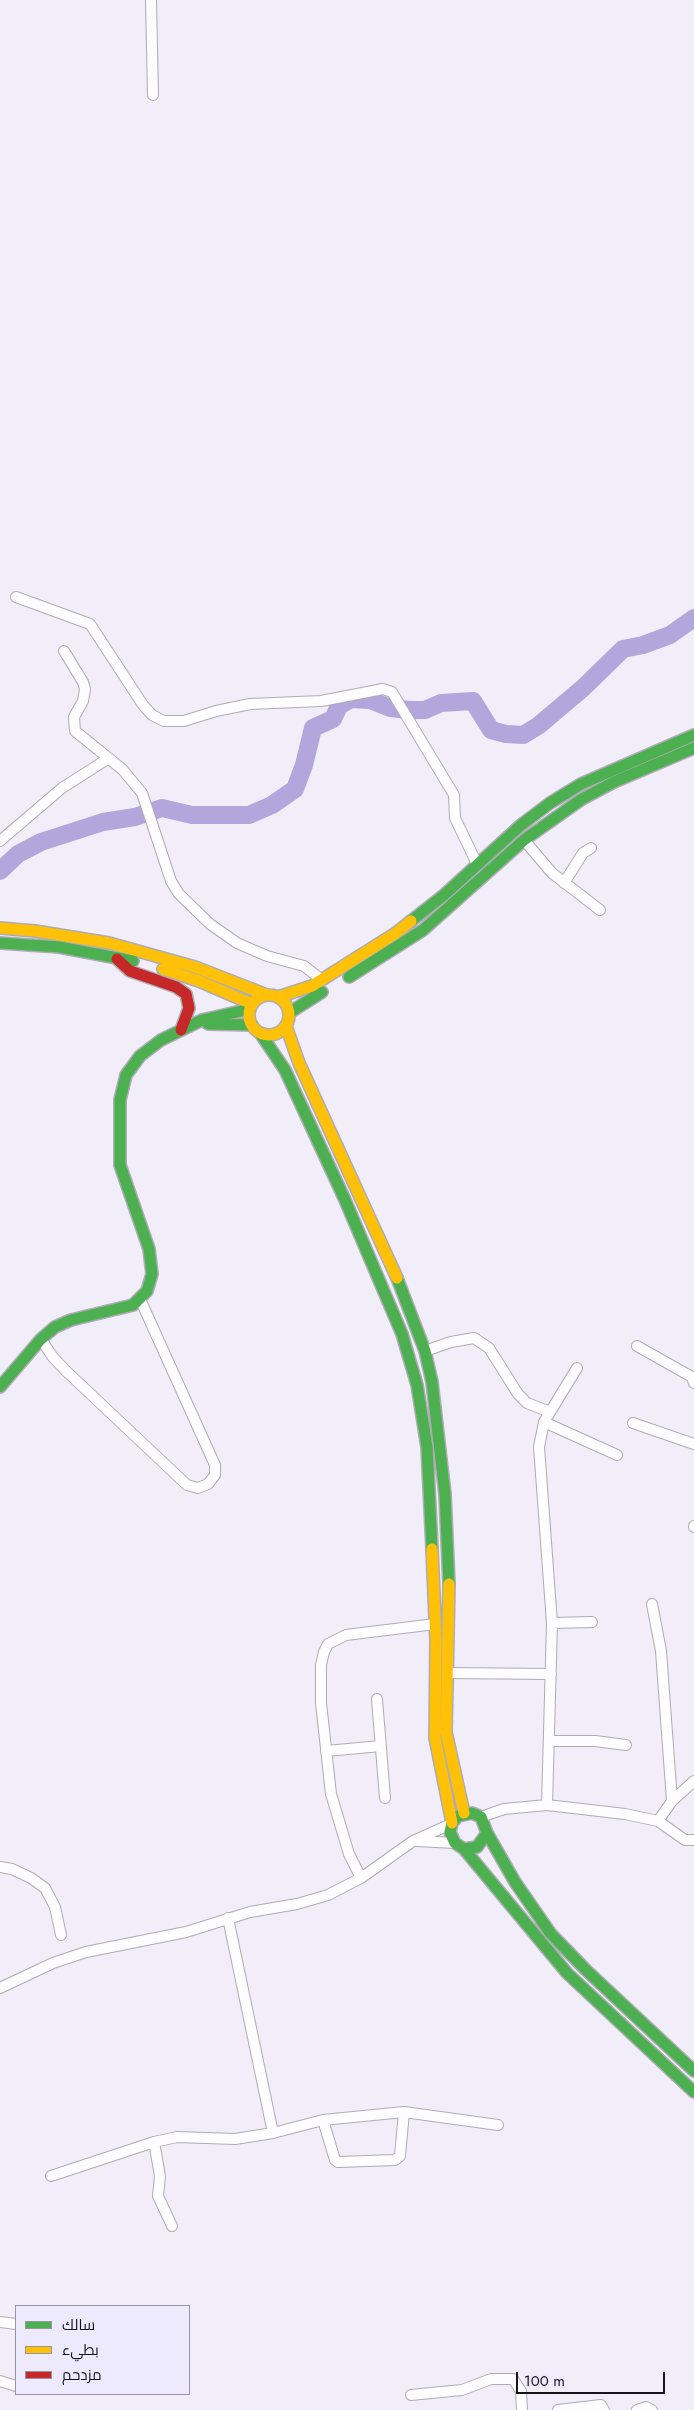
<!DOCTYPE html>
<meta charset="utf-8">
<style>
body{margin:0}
#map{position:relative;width:694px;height:2410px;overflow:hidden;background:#f1eef9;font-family:Jost,Cairo,sans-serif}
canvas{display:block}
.legend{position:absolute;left:15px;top:2305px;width:175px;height:90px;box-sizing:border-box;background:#eeeafd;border:1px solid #9894a3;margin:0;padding:6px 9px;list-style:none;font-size:15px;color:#16141c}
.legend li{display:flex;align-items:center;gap:10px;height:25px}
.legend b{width:25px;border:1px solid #9894a3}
.scale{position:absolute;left:516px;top:2372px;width:149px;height:22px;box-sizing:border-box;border:2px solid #16141c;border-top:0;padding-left:6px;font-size:15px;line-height:18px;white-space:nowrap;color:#16141c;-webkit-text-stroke:4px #eeeafd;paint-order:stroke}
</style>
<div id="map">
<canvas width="694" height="2410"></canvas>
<ul class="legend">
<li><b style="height:6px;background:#4caf50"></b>سالك</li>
<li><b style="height:6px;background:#ffc107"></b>بطيء</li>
<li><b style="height:6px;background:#c62828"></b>مزدحم</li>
</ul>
<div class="scale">100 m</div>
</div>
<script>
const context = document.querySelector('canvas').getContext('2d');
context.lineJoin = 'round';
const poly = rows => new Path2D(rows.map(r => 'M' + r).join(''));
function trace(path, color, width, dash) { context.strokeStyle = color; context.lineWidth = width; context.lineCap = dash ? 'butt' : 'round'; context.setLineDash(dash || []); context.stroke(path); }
const river = poly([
 [0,871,18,854,41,842,103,822,135,817,162,808,192,815,249,815,272,805,295,789,304,765,313,728,333,719,339,706,351,699,370,700,390,708,409,710,425,710,441,703,473,701,491,730,506,734,523,735,538,726,583,688,623,649,643,645,670,635,694,618]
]);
const street = poly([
 [151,0,153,95],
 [16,597,90,624,143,705,152,715,164,721,184,721,216,711,250,704,321,701,383,689,392,692,454,795,455,818,477,864],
 [64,651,83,682,85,689,83,701,74,717,75,731,122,769,142,793,171,881,179,894,210,924,237,943,267,956,304,966,322,980],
 [524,840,552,873,600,910],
 [0,841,62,788,109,758],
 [564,883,583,853,591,848],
 [41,1339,52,1356,65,1370,187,1485,198,1488,208,1484,215,1475,215,1465,140,1299],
 [637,1346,692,1377,694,1383],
 [425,1351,451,1342,474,1338,489,1348,518,1394,527,1403,550,1412],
 [544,1422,617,1455],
 [633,1423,694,1444],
 [694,1526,694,1527],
 [652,1604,661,1651,672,1801],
 [552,1623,592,1622],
 [447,1673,551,1674],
 [377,1699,385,1798],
 [549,1741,595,1741,626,1745],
 [326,1751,381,1746],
 [547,1805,552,1623,539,1447,544,1422,577,1368],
 [481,1817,504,1809,547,1805,625,1814,658,1821,672,1801,694,1781],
 [658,1821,685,1840,694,1840],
 [417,1841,455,1843],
 [0,1867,12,1869,31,1878,45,1888,55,1907,61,1935],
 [361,1878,349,1854,331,1794,321,1703,321,1665,324,1652,328,1644,346,1635,435,1624],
 [228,1918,273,2133],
 [0,1988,53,1963,86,1952,186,1932,250,1912,297,1904,328,1895,361,1878,413,1841,451,1824],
 [323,2120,335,2160,338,2162,395,2160,400,2156,404,2112],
 [154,2142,160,2176,158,2196,172,2226],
 [51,2176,154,2142,177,2137,235,2139,273,2133,323,2120,404,2112,498,2125],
 [0,2322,16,2324],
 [0,2381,16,2386],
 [411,2395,462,2390,491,2379,513,2379,521,2391,522,2410],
 [558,2410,601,2405,604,2410],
 [637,2410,646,2407,652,2410]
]);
const fast = poly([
 [411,921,444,895,521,825,550,803,581,784,694,735],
 [0,943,59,947,133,961],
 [349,977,423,930,524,840,582,799,614,782,694,748],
 [289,1013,322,992],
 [208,1024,252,1025],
 [260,1033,285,1070,345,1200,402,1334,417,1385,427,1447,432,1549],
 [397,1278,425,1351,432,1382,445,1494,449,1584],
 [0,1387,41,1339,55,1327,71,1320,133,1305,147,1291,152,1274,149,1249,120,1165,120,1100,126,1075,140,1056,161,1040,202,1020,250,1009],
 [487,1833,515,1882,551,1934,586,1970,694,2071],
 [464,1849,477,1847,487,1833,481,1817,472,1813,458,1816,452,1823,450,1832,455,1843,464,1849,567,1973,694,2092]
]);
const slow = poly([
 [0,928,35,931,109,943,195,967,267,995],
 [163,969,199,981,252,1004],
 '249 1015a20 20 0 1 1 40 0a20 20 0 1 1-40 0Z',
 [278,997,312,986,396,933,411,921],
 [286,1026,299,1063,397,1278],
 [432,1549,436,1641,435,1738,452,1823],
 [449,1584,446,1732,464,1813]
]);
const jam = poly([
 [117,959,130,971,176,987,186,994,189,1008,181,1030]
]);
trace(river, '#b3a6dc', 18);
trace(street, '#aeacb5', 12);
trace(fast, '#aeacb5', 14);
trace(slow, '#aeacb5', 14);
trace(jam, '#aeacb5', 14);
trace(street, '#fdfcfe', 10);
trace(fast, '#4caf50', 11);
trace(slow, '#ffc107', 11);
trace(jam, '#c62828', 11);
</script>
